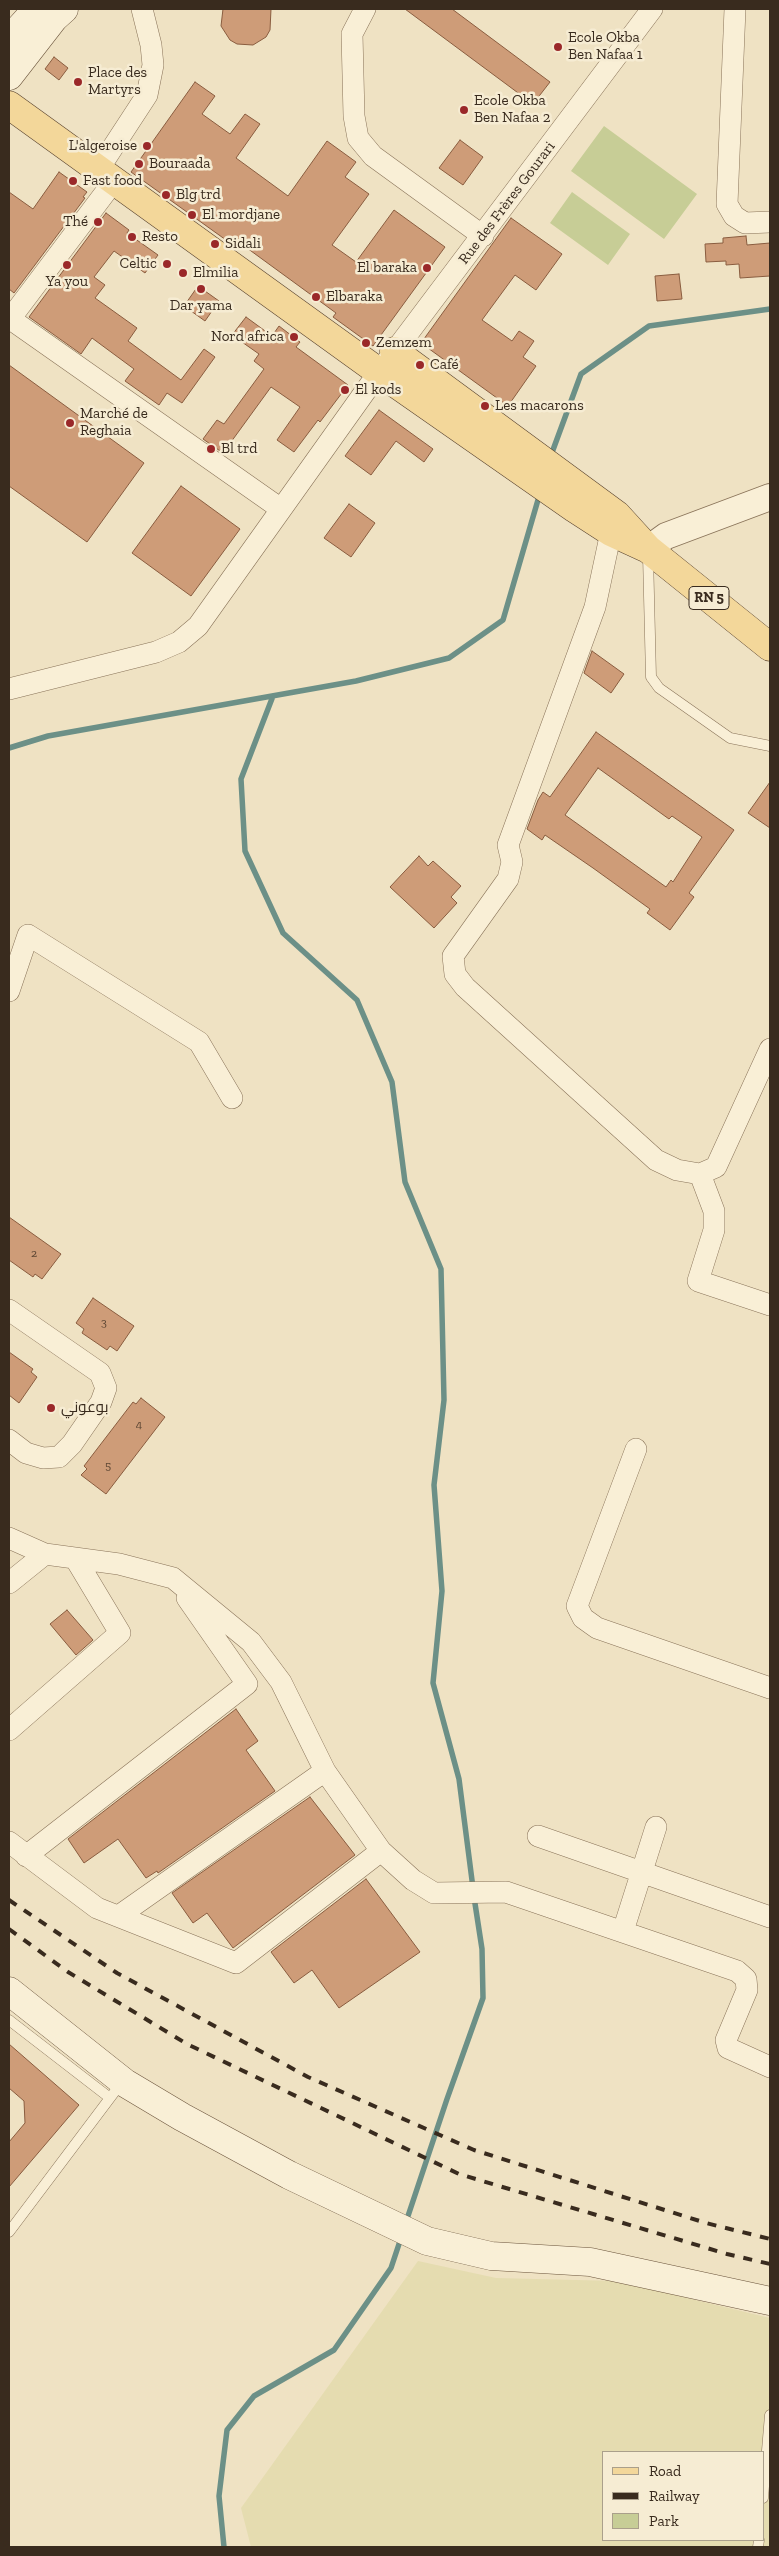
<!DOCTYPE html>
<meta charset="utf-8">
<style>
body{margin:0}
#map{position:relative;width:779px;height:2556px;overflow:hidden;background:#efe2c3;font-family:"Zilla Slab",serif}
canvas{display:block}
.frame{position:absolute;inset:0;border:10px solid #392b1e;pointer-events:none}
.legend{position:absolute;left:602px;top:2451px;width:162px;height:90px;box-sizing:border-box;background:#f6ecd3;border:1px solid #aa9f8b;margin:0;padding:6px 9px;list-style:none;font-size:15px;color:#392b1e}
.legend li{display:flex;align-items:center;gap:10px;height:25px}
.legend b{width:25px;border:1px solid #aa9f8b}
</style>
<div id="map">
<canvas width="779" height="2556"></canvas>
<div class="frame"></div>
<ul class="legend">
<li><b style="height:6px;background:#f3d79a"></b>Road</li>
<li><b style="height:6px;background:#392b1e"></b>Railway</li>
<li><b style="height:14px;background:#c7cd96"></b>Park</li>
</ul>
</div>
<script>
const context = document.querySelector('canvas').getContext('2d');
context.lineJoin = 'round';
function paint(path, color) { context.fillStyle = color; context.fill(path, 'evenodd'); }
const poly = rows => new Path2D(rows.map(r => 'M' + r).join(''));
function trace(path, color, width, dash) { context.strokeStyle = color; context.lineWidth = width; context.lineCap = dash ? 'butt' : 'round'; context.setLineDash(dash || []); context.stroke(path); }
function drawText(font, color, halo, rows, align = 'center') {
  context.font = font + ' "Zilla Slab",Cairo,serif'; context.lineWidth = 5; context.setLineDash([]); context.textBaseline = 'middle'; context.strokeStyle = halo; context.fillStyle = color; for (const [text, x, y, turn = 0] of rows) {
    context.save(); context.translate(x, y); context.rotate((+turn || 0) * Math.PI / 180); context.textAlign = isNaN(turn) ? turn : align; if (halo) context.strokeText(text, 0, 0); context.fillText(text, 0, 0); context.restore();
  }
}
const farmland = poly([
 [418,2261,496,2278,617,2281,770,2318,770,2547,251,2547,241,2508],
 [603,2452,763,2452,763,2540,603,2540]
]);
const green = poly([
 [604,126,697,194,664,239,571,171],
 [572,192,630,234,608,265,550,223]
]);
const stream = poly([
 [550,458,581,374,649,326,770,309],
 [273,696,241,779,245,851,283,933,357,1000,392,1082,405,1182,441,1269,444,1400,434,1485,442,1591,433,1683,459,1779,473,1888],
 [9,748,48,736,356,681,449,658,503,620,540,493],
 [406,2222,447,2099,483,1998,482,1949,474,1897],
 [224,2547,219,2496,227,2430,254,2396,334,2350,391,2268,401,2238]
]);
const building = poly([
 [223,9,271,9,270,30,266,37,253,45,237,44,230,40,221,26,223,9],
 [405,9,452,9,550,82,533,104,405,9],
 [54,57,68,68,59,80,45,69,54,57],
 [195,82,215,96,202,114,230,134,245,114,260,124,236,158,288,196,327,141,356,162,345,177,369,194,332,245,356,262,394,210,445,247,373,346,333,317,336,313,236,240,233,245,131,172,195,82],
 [460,140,483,157,463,185,439,168,460,140],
 [59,172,87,192,83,197,85,198,14,293,9,289,9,192,33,209,59,172],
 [106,213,129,230,127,233,158,255,145,273,114,251,94,277,105,285,95,298,137,328,128,341,181,380,204,349,215,357,182,403,167,393,159,405,125,381,134,369,92,338,81,354,29,317,106,213],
 [511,218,562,254,536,290,515,275,482,320,512,341,519,331,534,341,523,357,536,366,508,406,421,343,511,218],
 [746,236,747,245,770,243,770,276,740,278,739,264,726,265,726,261,706,262,705,244,723,243,723,238,746,236],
 [679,274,682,299,657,301,655,276,679,274],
 [198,286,219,301,205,321,184,306,198,286],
 [246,317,272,336,279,326,300,342,296,347,348,385,320,422,318,420,294,452,277,440,300,407,271,387,223,453,203,439,217,420,224,424,264,369,254,361,259,354,232,335,246,317],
 [9,365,144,463,87,542,9,486,9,365],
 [379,410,433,449,424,462,396,441,371,475,345,456,379,410],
 [181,486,240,529,191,596,132,553,181,486],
 [349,504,375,523,351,557,324,538,349,504],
 [592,651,624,674,611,693,584,673,592,651],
 [596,732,734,830,689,893,694,897,670,930,647,913,650,909,593,868,545,835,542,840,527,829,538,800,543,792,550,797,596,732],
 [598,768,669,819,672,816,702,837,673,882,671,880,666,887,565,815,598,768],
 [770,782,770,828,748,813,770,782],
 [419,856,428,866,433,861,461,886,451,897,457,903,434,928,390,887,419,856],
 [9,1217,61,1254,42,1279,35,1274,33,1277,9,1260,9,1217],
 [93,1298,134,1326,117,1351,110,1346,107,1350,82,1333,84,1329,76,1323,93,1298],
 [9,1352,33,1369,31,1372,37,1377,19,1403,9,1395,9,1352],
 [141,1398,165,1417,106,1494,81,1475,87,1469,84,1466,133,1402,136,1404,141,1398],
 [67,1610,93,1640,76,1655,50,1624,67,1610],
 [236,1709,258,1741,246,1750,275,1791,158,1873,157,1871,146,1878,118,1839,84,1863,68,1839,236,1709],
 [310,1797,355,1855,233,1948,207,1913,193,1923,172,1893,310,1797],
 [366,1879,420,1952,339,2008,312,1970,294,1983,271,1952,366,1879],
 [9,2044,79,2105,9,2187,9,2142,25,2123,24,2101,9,2088,9,2044]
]);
const service = poly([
 [648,555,651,677,659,688,730,738,770,746],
 [9,2020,110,2098],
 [9,2232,122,2082],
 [763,2498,770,2415],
 [758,2547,759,2540]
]);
const minor = poly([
 [365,9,352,34,354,116,358,138,373,156,483,236],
 [735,9,727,204,734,216,745,223,770,222],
 [98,170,147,95,153,65,151,45,142,9],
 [9,318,281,509],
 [10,319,114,181],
 [611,532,595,607,508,845,512,862,508,879,453,956,455,974,465,987,656,1160,677,1170,700,1174,716,1167,770,1049],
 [9,689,156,652,179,642,198,626,379,372,652,9],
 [9,991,28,935,199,1042,232,1098],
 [700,1174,714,1211,714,1230,698,1281,770,1305],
 [9,1310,100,1373,106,1388,101,1402,72,1444,59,1457,43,1458,26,1453,9,1440],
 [636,1449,577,1606,583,1618,597,1628,770,1688],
 [9,1538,45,1554,119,1564,173,1578,251,1642,281,1682,325,1771,381,1851,413,1880,434,1893,506,1892,737,1971,746,1979,747,1990,726,2040,728,2048,770,2067],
 [9,1583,45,1554],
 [9,1730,120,1633,75,1558],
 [538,1836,770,1917],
 [9,1842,97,1908,236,1963,381,1851],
 [26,1856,247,1684,187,1598],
 [120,1915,325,1771],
 [623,1931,656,1827]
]);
const tertiary = poly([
 [648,549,666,536,770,497]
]);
const secondary = poly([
 [9,40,37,9],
 [9,76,54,18,64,9],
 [9,1991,125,2083,182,2117,289,2175,427,2241,491,2256,590,2262,770,2301]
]);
const primary = poly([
 [9,105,379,372,574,508,611,532,648,549],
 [394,351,617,515,648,549,770,647]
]);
const rail = poly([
 [9,1900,117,1973,308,2077,474,2150,706,2223,770,2239],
 [9,1929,68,1972,187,2044,459,2174,727,2254,770,2264]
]);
const markers = [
 [558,47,5,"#9a2829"],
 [78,82,5,"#9a2829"],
 [464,110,5,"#9a2829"],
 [147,146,5,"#9a2829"],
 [139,164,5,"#9a2829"],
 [73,181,5,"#9a2829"],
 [166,195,5,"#9a2829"],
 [192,215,5,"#9a2829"],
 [98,222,5,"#9a2829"],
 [132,237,5,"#9a2829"],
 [215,244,5,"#9a2829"],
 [167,264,5,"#9a2829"],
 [67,265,5,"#9a2829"],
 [427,268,5,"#9a2829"],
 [183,273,5,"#9a2829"],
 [201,289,5,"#9a2829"],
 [316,297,5,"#9a2829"],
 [294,337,5,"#9a2829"],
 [366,343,5,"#9a2829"],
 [420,365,5,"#9a2829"],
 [345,390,5,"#9a2829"],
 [485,406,5,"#9a2829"],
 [70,423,5,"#9a2829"],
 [211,449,5,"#9a2829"],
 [51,1408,5,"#9a2829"]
];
const numberNames = [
 ["2",34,1254],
 ["3",104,1323],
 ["4",139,1425],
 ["5",108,1466]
];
const shields = [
 [709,598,40]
];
const shieldNames = [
 ["RN 5",709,598]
];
const poiNames = [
 ["Ecole Okba",568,38],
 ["Ben Nafaa 1",568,55],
 ["Place des",88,73],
 ["Martyrs",88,90],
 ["Ecole Okba",474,101],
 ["Ben Nafaa 2",474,118],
 ["L'algeroise",137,146,"right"],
 ["Bouraada",149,164],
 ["Fast food",83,181],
 ["Blg trd",176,195],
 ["El mordjane",202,215],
 ["Thé",88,222,"right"],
 ["Resto",142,237],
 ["Sidali",225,244],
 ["Celtic",157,264,"right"],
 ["El baraka",417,268,"right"],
 ["Elmilia",193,273],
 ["Ya you",67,282,"center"],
 ["Elbaraka",326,297],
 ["Dar yama",201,306,"center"],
 ["Nord africa",284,337,"right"],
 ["Zemzem",376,343],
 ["Café",430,365],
 ["El kods",355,390],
 ["Les macarons",495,406],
 ["Marché de",80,414],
 ["Reghaia",80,431],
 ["Bl trd",221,449],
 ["بوعوني",61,1408]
];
const streetNames = [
 ["Rue des Frères Gourari",507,203,-53]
];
paint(farmland, '#e5dcb0');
paint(green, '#c7cd96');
trace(stream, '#6c9087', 5.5);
paint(building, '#ce9c78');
trace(building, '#895c3f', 1);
trace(service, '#897359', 11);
trace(minor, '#897359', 22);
trace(tertiary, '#897359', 28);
trace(secondary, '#6b543c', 29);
trace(primary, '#57412e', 29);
trace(service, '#f9efd6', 10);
trace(minor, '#f9efd6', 21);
trace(tertiary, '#f9efd6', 26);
trace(secondary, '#f9efd6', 28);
trace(primary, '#f3d79a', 28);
trace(rail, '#392b1e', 4, [9, 9]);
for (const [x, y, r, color] of markers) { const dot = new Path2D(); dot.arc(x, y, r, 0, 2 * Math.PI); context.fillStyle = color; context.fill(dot); trace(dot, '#f6ecd3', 2); }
drawText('12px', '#5e4734', null, numberNames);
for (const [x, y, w] of shields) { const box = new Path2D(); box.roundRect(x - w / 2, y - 11.5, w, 23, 4); context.fillStyle = '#f6ecd3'; context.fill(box); trace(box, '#392b1e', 1); }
drawText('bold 14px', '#392b1e', null, shieldNames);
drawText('15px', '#392b1e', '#f6ecd3', poiNames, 'left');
drawText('15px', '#392b1e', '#f6ecd3', streetNames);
</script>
